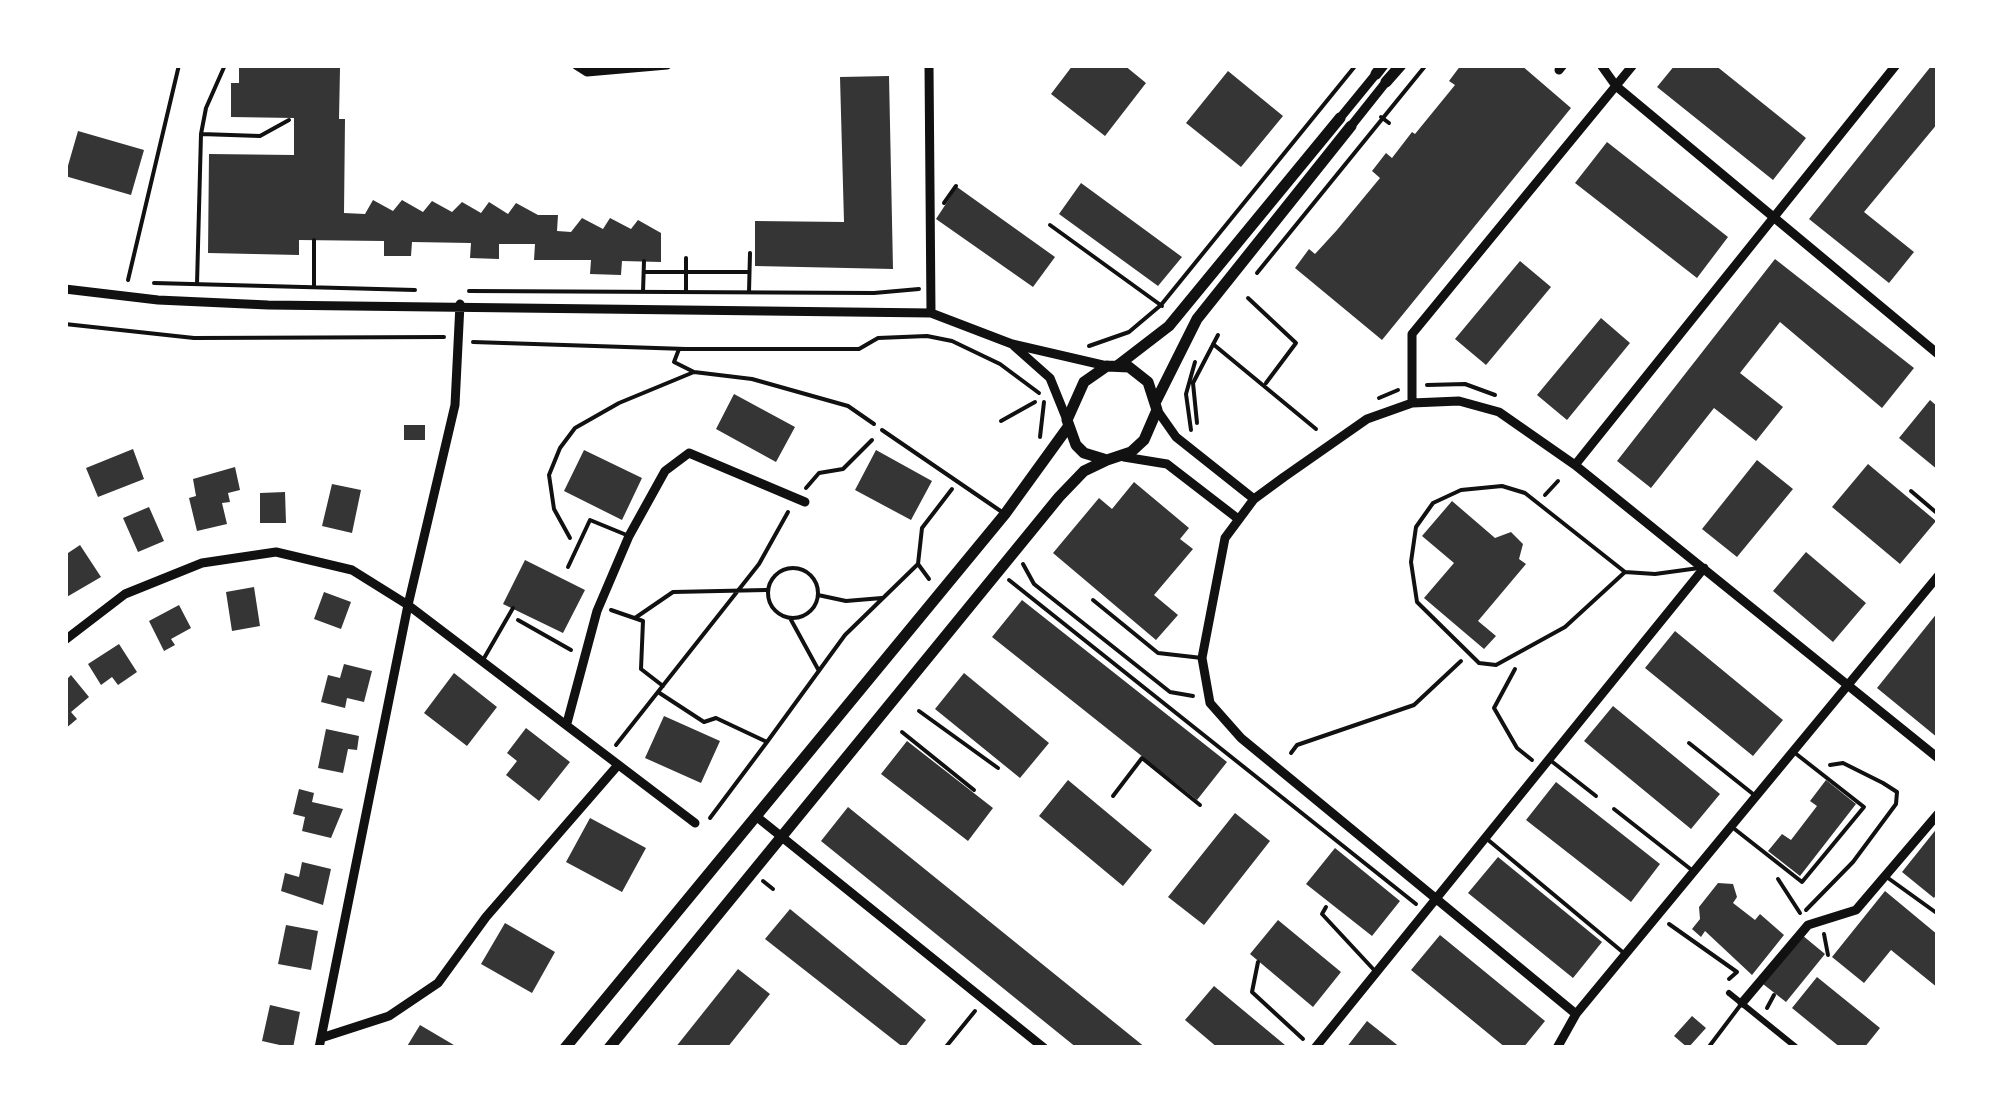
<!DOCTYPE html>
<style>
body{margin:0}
#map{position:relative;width:2003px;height:1113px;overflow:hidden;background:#fff;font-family:Rubik,sans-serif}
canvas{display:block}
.frame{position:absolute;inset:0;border:68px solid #fff;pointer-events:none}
</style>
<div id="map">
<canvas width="2003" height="1113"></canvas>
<div class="frame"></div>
</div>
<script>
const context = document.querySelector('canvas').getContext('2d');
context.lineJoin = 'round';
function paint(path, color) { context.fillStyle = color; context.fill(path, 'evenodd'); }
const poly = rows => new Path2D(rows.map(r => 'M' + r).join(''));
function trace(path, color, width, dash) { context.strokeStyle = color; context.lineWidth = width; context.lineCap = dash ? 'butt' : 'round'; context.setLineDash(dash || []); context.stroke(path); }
const building = poly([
 [239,65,348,65,340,68,339,119,345,119,344,213,365,214,373,200,393,211,402,200,423,212,432,201,452,212,462,202,481,213,489,202,508,214,516,203,538,215,558,215,557,231,571,232,582,218,603,229,610,218,631,229,638,220,661,233,661,262,622,261,621,275,590,274,591,260,534,260,535,244,499,244,499,259,470,258,471,243,412,242,411,256,384,256,384,241,299,240,299,255,208,253,209,154,294,155,294,118,231,117,231,83,239,83],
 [1073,65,1124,65,1146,83,1105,136,1051,94],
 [1461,65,1521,65,1571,108,1382,340,1295,268,1309,249,1315,254,1337,230,1380,178,1372,171,1386,153,1392,158,1412,132,1415,134,1455,85,1449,81],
 [1675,65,1715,65,1806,138,1773,180,1657,87],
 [1932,65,1938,65,1938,123,1864,212,1914,252,1889,283,1809,219],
 [1228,71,1283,116,1241,167,1186,123],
 [889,76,893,269,755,266,755,221,844,222,840,77],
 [78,131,144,150,131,195,65,176],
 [1607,142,1728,237,1697,278,1575,183],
 [1081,183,1182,257,1158,286,1059,214],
 [957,187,1055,257,1033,287,936,219],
 [1775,259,1914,368,1882,408,1780,322,1740,373,1783,407,1756,441,1714,408,1651,488,1617,461],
 [1520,261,1551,287,1486,365,1455,339],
 [1601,318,1630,343,1567,420,1537,395],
 [734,394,795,427,776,462,716,429],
 [1930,400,1938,407,1938,470,1899,438],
 [404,425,425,425,425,440,404,440],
 [133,449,144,479,98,497,86,468],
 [584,450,642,478,622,520,564,491],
 [876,450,932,481,911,520,855,490],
 [1757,460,1793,489,1737,557,1702,529],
 [1868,464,1936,521,1900,564,1832,507],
 [235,467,240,490,228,493,230,502,222,503,227,524,197,531,189,498,196,496,193,479],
 [1134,482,1189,528,1180,539,1193,549,1154,595,1178,615,1156,640,1053,553,1099,498,1112,509],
 [332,484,361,490,352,533,322,526],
 [285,492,286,523,260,523,260,493],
 [1452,501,1495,538,1511,532,1523,544,1519,559,1526,564,1478,621,1496,636,1484,649,1424,598,1454,563,1422,536],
 [149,507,164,541,138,552,123,518],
 [80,545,101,577,65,598,65,555],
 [1806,552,1866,603,1833,642,1773,591],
 [525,560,585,590,563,633,503,604],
 [254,587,260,626,232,631,226,592],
 [324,592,351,602,341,629,314,619],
 [1022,600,1227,762,1197,800,992,637],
 [179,605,191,628,171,639,175,645,164,651,149,621],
 [1938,612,1938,738,1877,688],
 [1675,631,1783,720,1753,756,1645,668],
 [119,644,137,672,118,685,112,677,101,685,88,664],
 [344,664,372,671,364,702,347,698,345,708,321,702,328,675,340,678],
 [454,673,497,707,467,746,424,713],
 [964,673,1049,743,1020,778,935,709],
 [71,675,89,697,71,712,77,719,65,729,65,681],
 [1613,706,1720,794,1691,829,1584,741],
 [664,716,720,741,701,783,645,758],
 [526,728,570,762,539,801,506,775,517,761,507,753],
 [326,729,359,736,357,750,348,749,343,773,318,768],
 [907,741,993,808,968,841,881,774],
 [1068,780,1152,850,1123,886,1039,816],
 [1826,780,1856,804,1800,876,1768,851,1782,834,1791,840,1817,806,1810,801],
 [1556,782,1660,864,1631,902,1526,820],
 [299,789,314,793,312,802,343,809,331,838,302,831,305,817,293,814],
 [848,807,1146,1048,1077,1048,821,841],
 [1235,813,1270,841,1204,925,1168,897],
 [590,818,646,848,622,892,566,862],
 [1938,827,1938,892,1934,898,1902,872],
 [1335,848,1400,901,1372,936,1306,884],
 [1498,857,1602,942,1573,978,1468,893],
 [302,862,331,869,323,905,281,891,285,873,299,877],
 [1718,883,1733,884,1737,897,1733,903,1755,920,1760,914,1784,935,1752,975,1705,931,1701,937,1692,929,1700,919,1699,907],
 [1885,891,1938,935,1938,988,1891,950,1864,983,1832,957],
 [790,909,926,1020,904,1048,765,939],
 [1278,920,1341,972,1313,1007,1250,954],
 [505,923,555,952,532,993,481,964],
 [286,925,318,931,311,970,278,964],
 [1440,935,1545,1021,1523,1048,1506,1048,1411,970],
 [1802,935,1825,954,1786,1002,1763,984],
 [738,969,770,994,727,1048,675,1048],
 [1817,977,1880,1028,1864,1048,1841,1048,1792,1008],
 [1214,986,1285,1045,1282,1048,1218,1048,1185,1020],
 [270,1005,300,1012,293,1048,262,1041],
 [1692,1016,1706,1028,1688,1048,1674,1036],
 [1367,1021,1401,1048,1346,1048],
 [420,1025,459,1048,406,1048]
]);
const path = poly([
 [1381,117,1389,123],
 [201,134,260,136,289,120],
 [944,203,956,186],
 [1050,225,1162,306],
 [314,240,314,287],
 [686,258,686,292],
 [644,272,749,272],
 [1257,273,1426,65],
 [128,280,179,65],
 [154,283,415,290],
 [197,284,201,134,206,108,225,65],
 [469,291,874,293,919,289],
 [643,292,644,261],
 [749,292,750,253],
 [1248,298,1296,343,1266,383],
 [65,324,194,338,444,337],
 [473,342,686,349,859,349,878,338,927,336,952,341,1000,364,1039,393],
 [1213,344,1316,429],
 [1089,346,1129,332,1161,305,1356,65],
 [679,349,674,362,694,372,752,379,848,406,874,424],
 [1427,385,1465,384,1495,395],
 [1379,398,1398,390],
 [1001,421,1035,402],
 [1197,423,1193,383,1218,335],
 [1191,430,1186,394,1195,362],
 [1040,437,1044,402],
 [806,488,819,473,843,469,872,440],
 [1911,491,1938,514],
 [1545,495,1558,481],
 [570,538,554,509,549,475,560,448,575,428,619,403,694,372],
 [918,564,929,579],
 [1023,564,1034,584,1170,692,1193,696],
 '768 593a25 25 0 1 1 50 0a25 25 0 1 1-50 0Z',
 [1009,580,1416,904],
 [818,595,846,601,882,598],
 [611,610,643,621,641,669,663,686],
 [635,618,673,592,766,590],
 [790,618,819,671],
 [518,620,571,650],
 [1515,669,1494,708,1517,748,1532,760],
 [658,692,704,722,716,718,767,742,845,635,918,564,922,528,952,489],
 [919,711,998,768],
 [902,732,974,790],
 [616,745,759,564,788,512],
 [1291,753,1297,745,1414,705,1461,661],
 [1113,796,1142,758,1200,805],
 [710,818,767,742],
 [1778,879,1800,913],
 [763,881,773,889],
 [1806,910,1853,862,1896,804,1897,792,1883,783,1843,763,1830,765],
 [1669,924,1737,972,1729,979],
 [1824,934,1828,955],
 [1258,962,1252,992,1303,1039],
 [1767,1008,1774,995],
 [945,1048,975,1011]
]);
const service = poly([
 [882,430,1002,512],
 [568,567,590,520,629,536],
 [1625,572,1565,627,1496,665,1479,663,1417,602,1411,562,1416,527,1433,503,1461,490,1502,486,1525,493,1625,572,1655,574,1699,568],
 [1093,600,1158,653,1202,658],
 [483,660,513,608],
 [1689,743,1753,794],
 [1550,760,1596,796],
 [1614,809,1693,871],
 [1732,827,1802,882,1864,807,1795,753],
 [1487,839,1625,954],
 [1888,878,1938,914],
 [1326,907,1322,914,1375,971],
 [1708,1048,1742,1003]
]);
const pedestrian = poly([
 [1729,993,1797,1048]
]);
const minor = poly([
 [576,65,587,72,667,65],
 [929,65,931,313],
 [1601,65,1616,86,1938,354],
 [1559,70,1563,65],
 [1340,118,1376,74],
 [1351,126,1386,82],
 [65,289,158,300,268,305,931,313,1012,344,1107,366],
 [1014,346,1050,378,1067,420],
 [1412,403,1412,334,1633,65],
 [1157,410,1176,437,1254,499],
 [1124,457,1167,464,1237,518],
 [1575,465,1896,65],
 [65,640,125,594,202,563,276,552,352,570,408,605,695,823],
 [567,723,597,611,629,536,665,471,689,453,805,502],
 [757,817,1044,1048],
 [1742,1003,1808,925,1856,910,1938,814],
 [1576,1014,1241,738,1210,703,1202,658,1225,538,1254,499,1284,477,1367,419,1412,403,1459,401,1499,412,1575,465,1938,758],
 [321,1038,389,1016,438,983,486,917,618,765],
 [319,1048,408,605,455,405,460,304],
 [1315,1048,1704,568],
 [1557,1048,1576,1014,1938,576]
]);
const tertiary = poly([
 [1376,74,1383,65],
 [1386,82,1401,65],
 [1107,366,1129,367,1148,382,1157,410,1144,440,1131,452,1107,460,1084,453,1076,445,1067,420,1084,382,1107,366],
 [1117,366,1169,326,1340,118],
 [1156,401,1197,319,1351,126],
 [565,1048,1005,514,1068,427],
 [609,1048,1059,497,1084,471,1107,460]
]);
paint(building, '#353535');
trace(path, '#111', 4);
trace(service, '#111', 4);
trace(pedestrian, '#111', 6);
trace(minor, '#111', 9);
trace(tertiary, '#111', 11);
</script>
